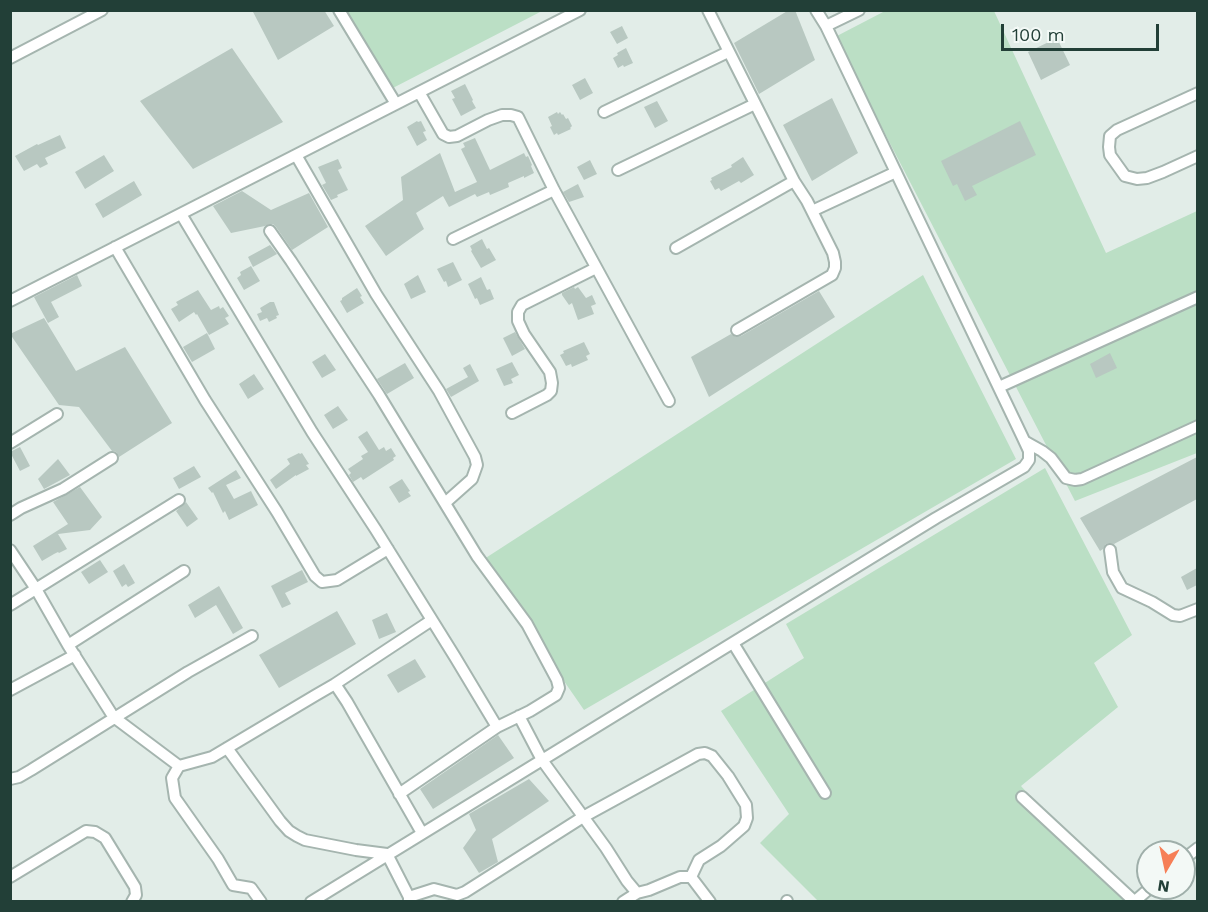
<!DOCTYPE html>
<style>
body{margin:0}
#map{position:relative;width:1208px;height:912px;overflow:hidden;background:#e2ede8;font-family:"Work Sans",sans-serif}
canvas{display:block}
.frame{position:absolute;inset:0;border:12px solid #223f37;pointer-events:none}
.north{position:absolute;left:1136px;top:840px;width:60px;height:60px;box-sizing:border-box;background:#f3f9f6;border:2px solid #9fafaa;border-radius:50%;rotate:189deg;font-size:16px;font-weight:700;line-height:24px;text-align:center;color:#223f37}
.north::after{content:'';display:block;margin:auto;width:21px;height:27px;background:#f67f57;clip-path:polygon(50% 0,100% 100%,50% 72%,0 100%)}
.scale{position:absolute;left:1001px;top:24px;width:158px;height:27px;box-sizing:border-box;border:3px solid #223f37;border-top:0;padding-left:8px;font-size:18px;line-height:21px;white-space:nowrap;color:#223f37;-webkit-text-stroke:4px #f3f9f6;paint-order:stroke}
</style>
<div id="map">
<canvas width="1208" height="912"></canvas>
<div class="frame"></div>
<div class="north">N</div>
<div class="scale">100 m</div>
</div>
<script>
const context = document.querySelector('canvas').getContext('2d');
context.lineJoin = 'round';
function paint(path, color) { context.fillStyle = color; context.fill(path, 'evenodd'); }
const poly = rows => new Path2D(rows.map(r => 'M' + r).join(''));
function trace(path, color, width, dash) { context.strokeStyle = color; context.lineWidth = width; context.lineCap = dash ? 'butt' : 'round'; context.setLineDash(dash || []); context.stroke(path); }
const green = poly([
 [341,11,542,11,389,90],
 [885,11,994,11,1106,253,1197,211,1197,453,1075,501,835,37],
 [923,275,1016,459,584,710,481,561],
 [1045,468,1132,635,1094,663,1118,707,1021,786,1125,901,818,901,760,843,789,814,721,711,804,658,786,624]
]);
const building = poly([
 [252,10,324,10,334,26,278,60],
 [789,10,795,10,815,60,759,94,734,43],
 [622,26,628,38,617,44,610,32],
 [1057,38,1070,65,1041,80,1028,52],
 [232,48,283,122,193,169,140,101],
 [626,48,633,63,624,67,623,65,618,68,613,58,618,55,617,53],
 [585,78,593,93,580,100,572,85],
 [465,84,473,100,472,101,476,108,461,116,452,99,455,98,451,91],
 [832,98,858,153,812,181,783,125],
 [657,101,668,121,655,128,644,107],
 [557,112,558,114,560,112,562,115,563,114,566,119,568,118,572,126,570,128,571,129,558,135,557,133,554,135,550,127,552,126,548,117],
 [417,121,418,122,421,121,426,131,423,132,427,140,417,146,407,127],
 [1020,121,1036,155,972,186,977,195,965,201,957,184,953,186,941,161],
 [60,135,66,148,45,158,48,164,40,168,37,164,24,171,15,156,37,144,38,145],
 [475,138,490,170,524,153,526,157,528,156,532,165,531,166,534,173,524,178,524,176,508,183,509,187,490,195,489,192,477,197,475,194,449,207,443,196,416,213,424,229,386,256,365,226,403,200,401,177,440,153,455,192,477,182,461,149,465,147,463,143],
 [104,155,114,171,85,189,75,172],
 [743,157,754,175,741,183,739,181,721,191,719,188,715,190,710,181,712,180,711,178,732,167,731,165],
 [338,159,342,168,338,170,348,190,337,195,338,197,331,200,322,185,326,183,318,167],
 [590,160,597,174,584,180,577,167],
 [134,181,142,195,103,218,95,204],
 [578,184,584,197,569,202,563,192],
 [242,191,271,210,309,193,328,227,292,250,276,227,273,224,269,224,265,226,231,233,213,206],
 [482,239,487,249,489,248,496,260,481,268,471,251,472,250,470,246],
 [270,245,277,254,253,267,248,257],
 [453,262,462,280,448,287,446,281,444,282,437,269],
 [251,266,260,281,244,290,237,278,241,275,240,272],
 [77,275,82,286,51,302,59,317,48,323,34,297],
 [418,275,426,292,411,299,404,284],
 [481,277,487,290,490,289,494,299,480,305,477,298,475,299,468,284],
 [574,287,575,289,578,287,586,298,592,295,596,304,591,306,594,314,578,320,572,303,569,305,562,295,562,293],
 [357,288,362,296,360,297,364,303,347,313,340,301,342,300,342,298],
 [198,290,211,310,219,306,220,309,223,307,229,316,225,318,229,324,209,335,197,314,196,315,194,312,179,322,171,309,178,305,176,302],
 [819,291,835,317,709,397,691,357,731,334,736,337,741,336],
 [270,302,274,302,279,315,276,316,277,318,269,322,267,318,260,321,257,314,262,312,260,308],
 [44,318,76,371,125,347,172,423,119,457,116,452,112,451,79,407,59,405,10,334],
 [515,332,525,349,512,356,503,338],
 [207,333,215,349,192,362,183,347],
 [584,342,590,354,586,356,588,360,572,367,571,364,566,366,560,355,564,353,563,351],
 [1110,353,1117,368,1096,378,1090,364],
 [325,354,336,370,322,378,312,362],
 [512,362,519,375,511,379,513,383,504,386,496,369],
 [405,363,414,378,387,394,377,379],
 [470,364,479,381,451,397,446,389,468,377,463,368],
 [254,374,264,389,248,399,239,384],
 [338,406,348,420,333,429,324,415],
 [367,431,379,450,384,447,386,451,391,448,396,456,393,458,394,460,363,480,361,477,353,482,349,475,351,473,348,469,363,459,361,456,368,452,358,437],
 [20,447,30,466,20,471,10,452],
 [299,453,300,454,302,453,309,464,306,465,309,469,296,476,296,475,276,489,270,480,290,464,287,459],
 [1197,457,1197,499,1114,544,1110,543,1106,544,1103,549,1100,551,1080,518],
 [58,459,70,475,44,489,38,479],
 [194,466,201,477,179,489,173,478],
 [236,470,241,478,226,485,234,499,251,491,258,505,229,520,225,511,223,513,213,492,212,493,208,488],
 [402,479,410,491,408,492,411,496,399,503,389,487],
 [80,487,102,517,90,530,58,534,67,549,59,553,58,552,54,554,42,561,33,546,68,524,53,502],
 [186,502,198,519,187,527,176,511],
 [100,560,108,572,89,584,81,572],
 [124,564,135,583,128,587,126,584,122,587,113,571],
 [1197,568,1197,585,1187,590,1181,577],
 [302,570,308,582,285,593,291,604,282,608,271,586],
 [219,586,243,628,233,634,216,605,195,618,188,605],
 [337,611,356,644,279,688,259,655],
 [387,613,396,632,379,639,372,620],
 [415,659,426,677,398,693,387,675],
 [498,735,514,758,433,809,420,789],
 [529,779,549,801,492,839,498,862,479,873,463,848,476,830,469,814]
]);
const minor = poly([
 [339,10,396,104],
 [708,10,794,181,807,201,833,253,835,262,835,268,832,275,737,330],
 [826,26,859,10],
 [10,58,102,10],
 [419,92,443,134,449,137,457,136,488,120,502,115,511,115,518,117,554,190,669,401],
 [1198,93,1117,130,1110,136,1109,147,1110,155,1125,176,1137,179,1147,178,1163,172,1198,156],
 [604,112,728,52],
 [296,155,376,294,439,391,475,457,477,465,472,479,445,503],
 [618,170,755,104],
 [812,211,896,172],
 [181,214,312,432,376,530,455,657,497,727,530,711,556,695,559,688,557,680,527,624,477,556,379,395,291,261,270,231],
 [453,239,554,190],
 [115,247,205,400,277,512,315,576,322,582,337,580,388,549],
 [676,248,794,181],
 [10,301,580,10],
 [999,387,1198,297],
 [512,413,547,395,551,391,552,383,550,372,524,334,518,321,518,312,522,305,596,268],
 [1026,442,1042,451,1051,458,1066,478,1075,480,1082,479,1198,426],
 [10,443,57,414],
 [10,515,21,508,63,489,112,458],
 [10,550,36,589,68,645,111,713,115,718,179,766],
 [1110,550,1113,572,1122,588,1152,602,1173,615,1180,616,1198,609],
 [10,605,179,500],
 [733,643,825,793],
 [68,645,184,571],
 [335,684,432,620],
 [10,690,75,655],
 [519,716,542,760,606,848,627,881,637,893,649,890,680,877,691,877,710,902],
 [227,748,280,821,289,831,297,836,305,840,356,850,387,854,409,897,409,902],
 [10,779,19,777,31,770,188,672,252,636],
 [399,794,497,727],
 [1022,797,1135,902],
 [1184,859,1198,848],
 [10,877,86,831,95,832,105,838,135,887,136,895,132,902],
 [409,897,434,889,457,895,465,892,583,817,698,754,705,753,712,756,728,776,746,805,747,818,744,826,721,846,699,860,691,877],
 [1135,901,1150,888],
 [261,902,251,888,233,885,218,859,175,798,172,778,179,766,212,757,316,695,335,684,347,702,422,833],
 [311,902,936,518,1024,467,1029,460,1029,451,1022,436,826,26,816,10],
 [623,902,637,893],
 [787,902,787,901]
]);
paint(green, '#bbdfc5');
paint(building, '#b8c8c1');
trace(minor, '#a5b5af', 14);
trace(minor, '#fff', 10);
</script>
